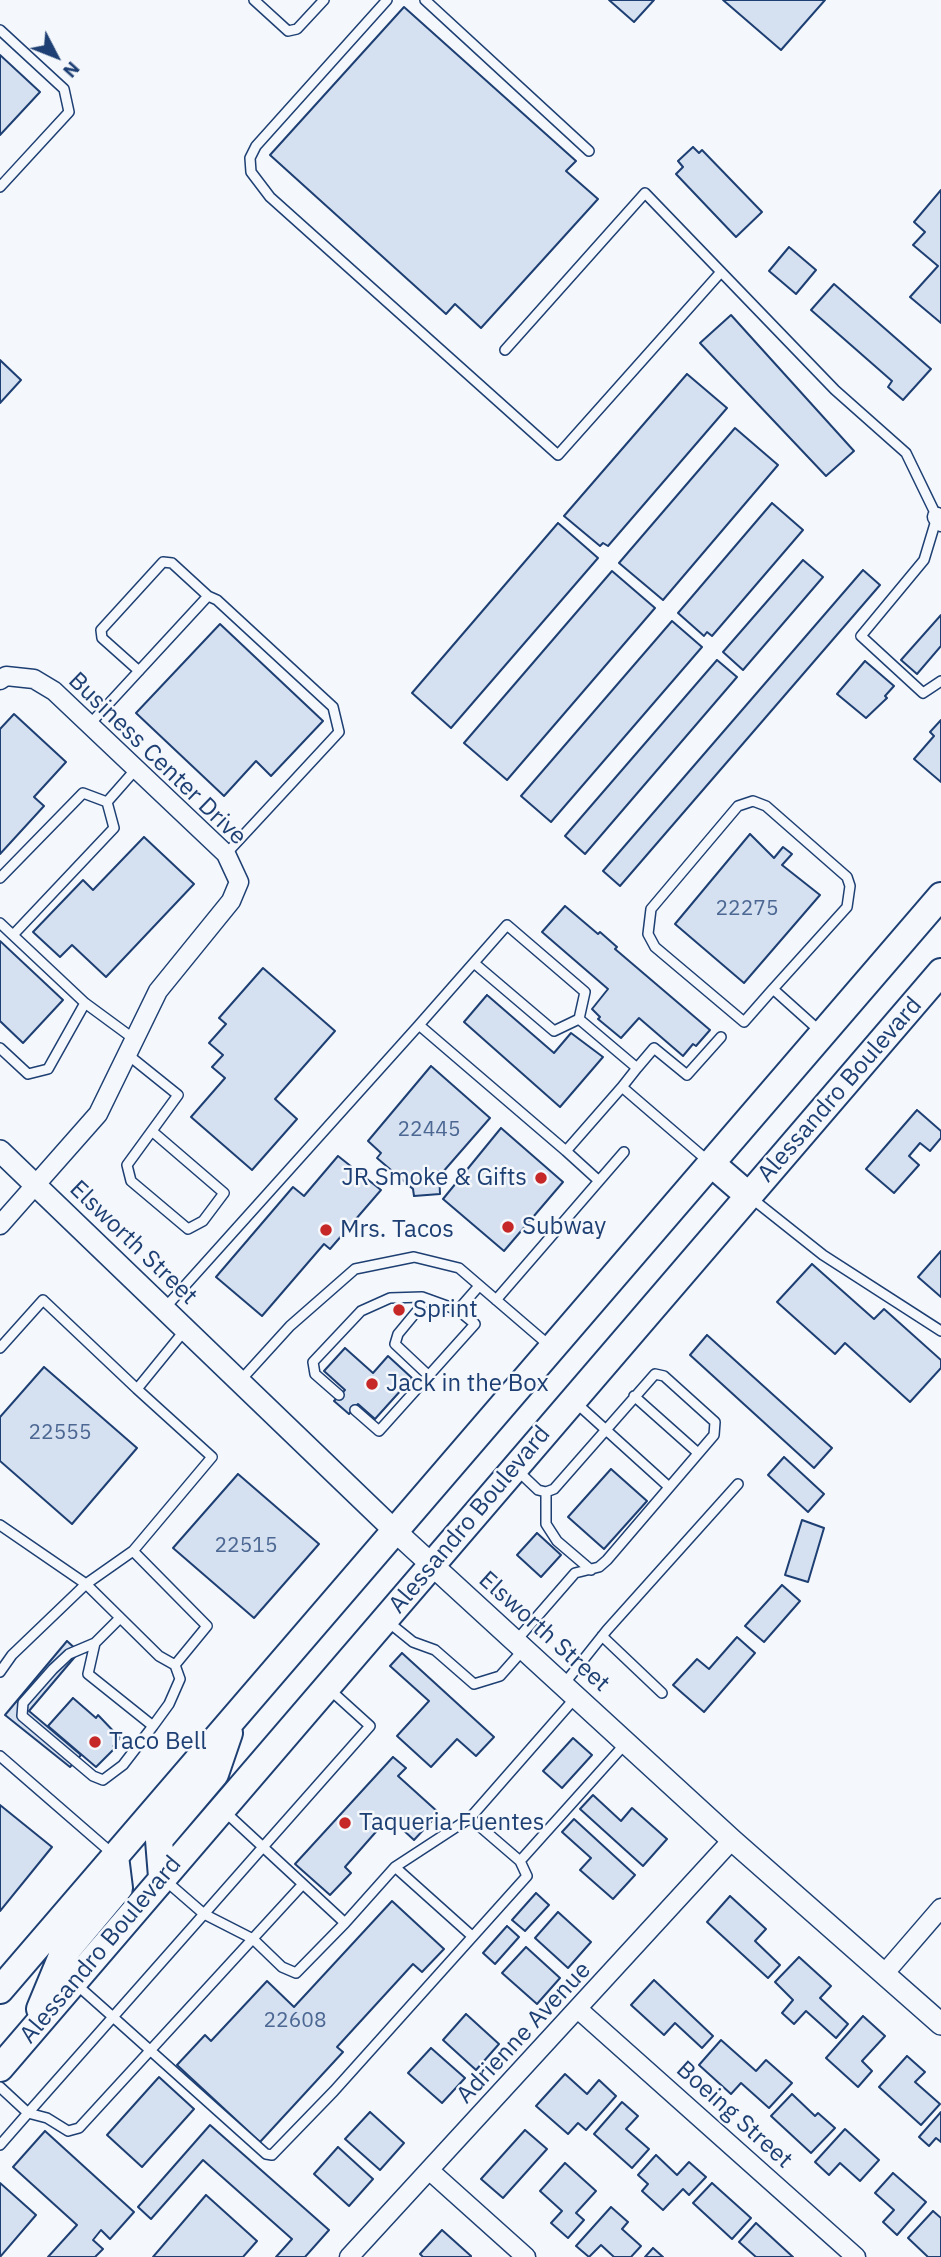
<!DOCTYPE html>
<style>
body{margin:0}
#map{position:relative;width:941px;height:2257px;overflow:hidden;background:#f4f7fb;font-family:"IBM Plex Sans",sans-serif}
canvas{display:block}
.north{position:absolute;left:21px;top:21px;width:70px;height:70px;-webkit-text-stroke:5px #f4f7fb;paint-order:stroke;rotate:132deg;font-size:19px;font-weight:700;line-height:28px;text-align:center;color:#1d3f73}
.north::after{content:'';display:block;margin:auto;width:24px;height:32px;background:#1d3f73;clip-path:polygon(50% 0,100% 100%,50% 72%,0 100%)}
</style>
<div id="map">
<canvas width="941" height="2257"></canvas>
<div class="north">N</div>
</div>
<script>
const context = document.querySelector('canvas').getContext('2d');
context.lineJoin = 'round';
function paint(path, color) { context.fillStyle = color; context.fill(path, 'evenodd'); }
const poly = rows => new Path2D(rows.map(r => 'M' + r).join(''));
function trace(path, color, width, dash) { context.strokeStyle = color; context.lineWidth = width; context.lineCap = dash ? 'butt' : 'round'; context.setLineDash(dash || []); context.stroke(path); }
function drawText(font, color, halo, rows, align = 'center') {
  context.font = font + ' "IBM Plex Sans",sans-serif'; context.lineWidth = 5; context.setLineDash([]); context.textBaseline = 'middle'; context.strokeStyle = halo; context.fillStyle = color; for (const [text, x, y, turn = 0] of rows) {
    context.save(); context.translate(x, y); context.rotate((+turn || 0) * Math.PI / 180); context.textAlign = isNaN(turn) ? turn : align; if (halo) context.strokeText(text, 0, 0); context.fillText(text, 0, 0); context.restore();
  }
}
const building = poly([
 [609,0,654,0,634,22,609,0],
 [723,0,825,0,781,50,723,0],
 [404,7,576,161,566,171,598,199,481,328,455,304,446,314,270,155,404,7],
 [0,55,40,92,0,135,0,55],
 [693,147,699,153,702,150,762,212,736,237,676,174,683,167,678,161,693,147],
 [941,190,941,323,910,297,938,266,913,245,925,232,914,222,941,190],
 [789,247,816,270,796,294,769,271,789,247],
 [834,284,931,369,903,400,888,387,892,381,811,310,834,284],
 [731,315,854,451,826,476,700,343,731,315],
 [0,360,21,380,0,403,0,360],
 [687,374,727,408,608,546,603,543,600,546,564,516,687,374],
 [735,428,778,465,663,600,619,563,735,428],
 [772,503,803,530,712,636,707,632,704,636,678,613,772,503],
 [558,523,598,558,451,728,412,693,558,523],
 [803,560,823,577,743,670,723,652,803,560],
 [863,570,880,585,620,886,603,871,863,570],
 [612,571,655,608,507,780,464,743,612,571],
 [941,615,941,646,917,674,901,660,941,615],
 [672,621,702,647,551,822,521,796,672,621],
 [220,624,323,721,271,776,256,761,224,796,136,713,220,624],
 [717,660,737,677,585,854,565,836,717,660],
 [865,661,894,686,885,696,887,698,866,718,837,694,865,661],
 [14,714,66,762,34,797,44,806,0,854,0,729,14,714],
 [941,720,941,782,914,759,934,736,930,732,941,720],
 [750,834,774,858,783,847,792,854,782,865,820,895,744,983,675,924,750,834],
 [144,837,194,884,106,977,72,945,60,957,33,932,83,880,93,890,144,837],
 [565,906,598,934,600,932,617,947,615,949,710,1030,696,1046,693,1044,683,1056,639,1018,621,1038,598,1019,600,1017,592,1009,608,989,542,932,565,906],
 [0,941,63,1000,23,1043,0,1021,0,941],
 [263,968,335,1031,275,1099,297,1119,252,1170,191,1117,225,1078,212,1067,223,1055,209,1043,226,1024,219,1018,263,968],
 [487,995,554,1053,571,1033,603,1057,560,1107,464,1022,487,995],
 [431,1066,490,1118,442,1173,439,1171,440,1194,414,1196,413,1189,377,1158,381,1153,368,1141,431,1066],
 [917,1110,941,1131,941,1138,930,1151,920,1143,909,1156,919,1165,894,1193,866,1169,917,1110],
 [501,1128,563,1182,504,1251,443,1199,501,1128],
 [338,1156,381,1190,330,1249,324,1244,262,1316,216,1277,293,1187,304,1196,338,1156],
 [941,1251,941,1297,918,1277,941,1251],
 [812,1264,874,1319,884,1309,941,1360,941,1368,910,1402,845,1343,835,1354,777,1302,812,1264],
 [707,1335,832,1448,814,1468,690,1355,707,1335],
 [345,1348,373,1373,388,1356,412,1378,375,1419,358,1404,349,1414,334,1401,345,1390,324,1371,345,1348],
 [44,1367,137,1448,72,1524,0,1461,0,1417,44,1367],
 [784,1457,824,1494,808,1512,768,1475,784,1457],
 [611,1469,647,1501,604,1549,568,1517,611,1469],
 [238,1474,319,1544,254,1618,173,1548,238,1474],
 [802,1520,824,1528,808,1582,785,1575,802,1520],
 [537,1533,561,1555,541,1577,517,1555,537,1533],
 [782,1585,800,1601,764,1642,745,1626,782,1585],
 [737,1637,755,1653,704,1712,673,1685,697,1659,709,1669,737,1637],
 [67,1641,79,1652,29,1711,81,1755,70,1767,5,1715,67,1641],
 [402,1653,494,1737,476,1756,457,1739,431,1767,397,1736,429,1701,390,1666,402,1653],
 [73,1698,96,1718,98,1715,120,1738,113,1746,115,1748,96,1767,48,1726,73,1698],
 [573,1738,592,1755,562,1788,543,1771,573,1738],
 [393,1757,406,1768,398,1776,439,1813,414,1840,389,1817,345,1867,351,1873,330,1895,295,1864,393,1757],
 [593,1795,621,1821,632,1808,667,1839,643,1866,580,1809,593,1795],
 [0,1805,52,1847,0,1911,0,1805],
 [574,1819,635,1875,613,1899,580,1870,591,1858,562,1832,574,1819],
 [536,1893,549,1905,525,1931,512,1920,536,1893],
 [730,1896,766,1929,755,1941,780,1965,768,1978,707,1922,730,1896],
 [392,1901,444,1949,422,1972,413,1964,337,2047,343,2052,260,2142,177,2065,205,2035,211,2041,267,1981,294,2007,392,1901],
 [558,1912,591,1942,568,1968,535,1938,558,1912],
 [507,1926,519,1937,495,1964,483,1953,507,1926],
 [526,1947,560,1978,537,2004,502,1973,526,1947],
 [799,1957,831,1986,820,1998,848,2024,836,2038,806,2011,794,2024,782,2013,793,2000,775,1982,799,1957],
 [654,1980,713,2036,702,2048,675,2023,664,2035,631,2005,654,1980],
 [466,2014,499,2044,476,2070,443,2040,466,2014],
 [863,2016,885,2036,862,2061,872,2071,858,2087,826,2058,863,2016],
 [721,2040,756,2071,766,2060,792,2083,769,2108,741,2083,731,2094,699,2065,721,2040],
 [431,2048,465,2078,442,2103,408,2073,431,2048],
 [907,2056,925,2072,915,2082,940,2104,921,2125,879,2087,907,2056],
 [565,2074,587,2094,599,2080,616,2096,586,2130,578,2123,568,2134,536,2106,565,2074],
 [159,2077,194,2109,142,2167,107,2135,159,2077],
 [792,2094,815,2116,818,2113,835,2128,811,2153,771,2116,792,2094],
 [622,2102,638,2116,626,2129,649,2149,632,2168,594,2134,622,2102],
 [370,2112,404,2143,380,2170,345,2139,370,2112],
 [941,2112,941,2142,936,2138,929,2146,919,2137,941,2112],
 [210,2125,329,2230,305,2257,276,2257,292,2239,203,2160,151,2219,138,2207,210,2125],
 [845,2129,879,2160,860,2181,840,2163,829,2175,815,2162,845,2129],
 [525,2130,547,2149,503,2198,481,2179,525,2130],
 [45,2131,134,2212,110,2239,101,2230,93,2240,103,2249,95,2257,48,2257,77,2225,13,2167,45,2131],
 [338,2147,373,2179,349,2206,314,2174,338,2147],
 [656,2155,677,2175,689,2162,706,2177,689,2195,683,2189,663,2210,642,2191,648,2184,638,2175,656,2155],
 [565,2163,596,2191,576,2213,584,2220,568,2238,551,2223,562,2211,540,2191,565,2163],
 [893,2173,926,2202,897,2235,883,2222,894,2210,875,2193,893,2173],
 [0,2183,36,2215,0,2257,0,2183],
 [712,2183,751,2218,732,2239,693,2203,712,2183],
 [206,2195,257,2241,243,2257,153,2257,206,2195],
 [611,2207,628,2222,622,2229,641,2246,631,2257,614,2257,601,2245,589,2257,576,2246,611,2207],
 [933,2211,941,2218,941,2257,928,2257,908,2238,933,2211],
 [756,2223,793,2257,756,2257,739,2242,756,2223],
 [442,2230,471,2256,471,2257,423,2257,420,2254,442,2230],
 [653,2248,663,2257,645,2257,653,2248]
]);
const service = poly([
 [254,0,288,31,297,29,324,0],
 [387,0,256,146,250,158,251,172,270,197,558,455,721,272],
 [425,0,589,151],
 [0,30,64,89,69,112,0,187],
 [505,350,645,193,835,390,906,453,937,517,924,560,861,636,923,693,941,681],
 [139,671,102,638,101,630,163,562,172,563,208,596],
 [89,725,208,596,217,600,333,707,339,732,226,854],
 [0,878,83,793,107,802],
 [0,923,85,1003],
 [13,935,114,828,107,802,136,769],
 [474,963,554,1031,579,1019],
 [773,989,847,907,850,886,847,877,766,806,753,801,738,806,651,909,648,934,655,947,744,1022,773,989,822,1033],
 [419,1025,507,925,585,992,579,1019,637,1068,622,1087],
 [0,1048,28,1074,48,1069,85,1003,134,1039],
 [127,1054,178,1095,127,1165,131,1181,188,1229,203,1221,224,1193,153,1132],
 [637,1068,654,1048,687,1075,721,1037],
 [566,1151,599,1181],
 [750,1197,823,1255,941,1331],
 [427,1299,398,1334,395,1344,429,1376],
 [496,1300,624,1152],
 [164,1309,419,1025,566,1151,622,1087,708,1161],
 [0,1348,43,1300,137,1389],
 [240,1381,290,1326,355,1269,414,1257,459,1268,551,1347],
 [339,1395,315,1374,313,1362,361,1311,390,1298,422,1297,458,1310],
 [634,1396,698,1453],
 [574,1401,669,1487],
 [355,1410,379,1431,475,1324,458,1310,479,1286],
 [546,1492,546,1524,557,1541,591,1570],
 [0,1525,86,1584,159,1656,175,1665,207,1626,133,1551],
 [120,1618,95,1643,88,1674,153,1726,169,1704,180,1679,175,1665],
 [387,1621,413,1642,435,1650,474,1684,500,1676,523,1650],
 [602,1636,662,1693],
 [515,1642,575,1573,599,1567,607,1560,714,1435,715,1422,664,1376,655,1374,554,1489,546,1492,538,1490,518,1471],
 [95,1643,69,1654,53,1669,23,1703,22,1716,93,1776,103,1780,123,1765,153,1726],
 [0,1672,12,1655,86,1584,133,1551,212,1457,137,1389,185,1330],
 [564,1684,607,1630,738,1484],
 [328,1688,370,1726,263,1847,345,1923,395,1867,470,1818,576,1697],
 [0,1756,114,1855],
 [223,1810,263,1847,204,1914,253,1939,282,1967,296,1973,345,1923],
 [470,1818,520,1861,625,1744],
 [395,1867,472,1936],
 [166,1881,204,1914,113,2017,266,2154,272,2155,334,2091,527,1876,520,1861],
 [0,2087,28,2113,0,2145],
 [28,2113,47,2118,68,2131,79,2128,303,1884],
 [28,2113,113,2017,77,1985]
]);
const minor = poly([
 [937,517,941,522],
 [0,680,6,676,34,679,54,691,226,854,239,882,231,901,158,991,98,1114,0,1225],
 [884,1974,941,1908],
 [579,2010,856,2257],
 [429,2170,526,2257],
 [349,2257,732,1840]
]);
const tertiary = poly([
 [0,1151,395,1531,732,1840,941,2024]
]);
const primary = poly([
 [712,1164,749,1196],
 [162,1877,159,1840,215,1774,229,1733],
 [0,1990,941,896],
 [40,2009,62,1956,119,1888,115,1856],
 [0,2068,941,972]
]);
const markers = [
 [541,1178,7,"#c62828"],
 [508,1227,7,"#c62828"],
 [326,1230,7,"#c62828"],
 [399,1310,7,"#c62828"],
 [372,1384,7,"#c62828"],
 [95,1742,7,"#c62828"],
 [345,1823,7,"#c62828"]
];
const numberNames = [
 ["22275",747,909],
 ["22445",429,1130],
 ["22555",60,1433],
 ["22515",246,1546],
 ["22608",295,2021]
];
const streetNames = [
 ["Business Center Drive",157,759,44],
 ["Alessandro Boulevard",840,1090,-49],
 ["Elsworth Street",133,1243,44],
 ["Alessandro Boulevard",470,1520,-50],
 ["Elsworth Street",544,1632,42],
 ["Alessandro Boulevard",101,1950,-50],
 ["Adrienne Avenue",524,2033,-47],
 ["Boeing Street",734,2115,42]
];
const poiNames = [
 ["JR Smoke & Gifts",527,1178,"right"],
 ["Subway",522,1227],
 ["Mrs. Tacos",340,1230],
 ["Sprint",413,1310],
 ["Jack in the Box",386,1384],
 ["Taco Bell",109,1742],
 ["Taqueria Fuentes",359,1823]
];
paint(building, '#d5e0f0');
trace(building, '#1d3f73', 2);
trace(service, '#1d3f73', 12);
trace(minor, '#1d3f73', 21);
trace(tertiary, '#1d3f73', 24);
trace(primary, '#1d3f73', 30);
trace(service, '#f4f7fb', 9);
trace(minor, '#f4f7fb', 18);
trace(tertiary, '#f4f7fb', 21);
trace(primary, '#f4f7fb', 26);
for (const [x, y, r, color] of markers) { const dot = new Path2D(); dot.arc(x, y, r, 0, 2 * Math.PI); context.fillStyle = color; context.fill(dot); trace(dot, '#f4f7fb', 2.5); }
drawText('21px', '#4b6792', null, numberNames);
drawText('24px', '#1d3f73', '#f4f7fb', streetNames);
drawText('24px', '#1d3f73', '#f4f7fb', poiNames, 'left');
</script>
